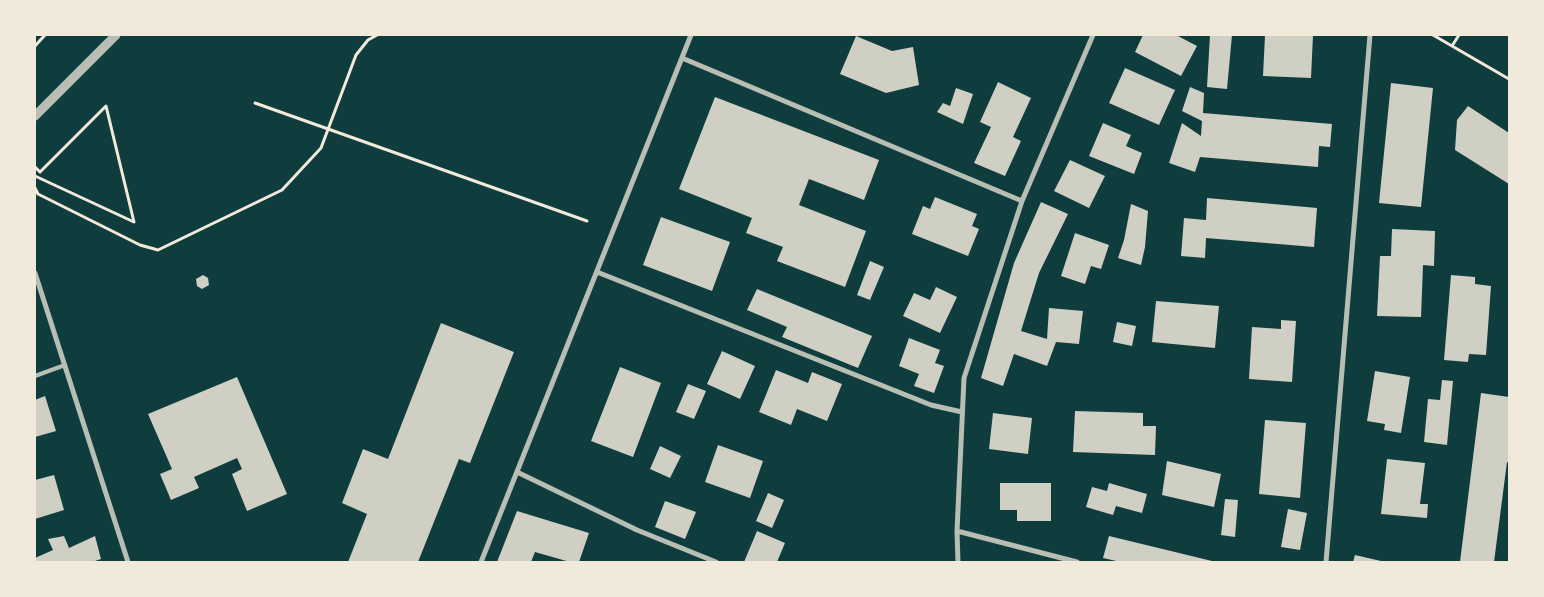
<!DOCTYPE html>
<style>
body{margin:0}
#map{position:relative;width:1544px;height:597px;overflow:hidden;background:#0f3d3e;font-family:Commissioner,sans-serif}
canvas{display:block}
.frame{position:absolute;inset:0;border:36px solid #f1e9da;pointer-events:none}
</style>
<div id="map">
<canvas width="1544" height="597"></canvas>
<div class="frame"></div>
</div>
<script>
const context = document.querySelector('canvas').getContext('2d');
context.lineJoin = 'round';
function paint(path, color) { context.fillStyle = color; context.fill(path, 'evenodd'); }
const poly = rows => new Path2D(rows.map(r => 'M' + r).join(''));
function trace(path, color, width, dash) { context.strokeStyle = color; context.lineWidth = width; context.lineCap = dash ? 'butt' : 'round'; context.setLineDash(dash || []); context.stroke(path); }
const building = poly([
 [1143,35,1176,35,1197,46,1181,76,1135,52],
 [1210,35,1232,35,1227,89,1207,87],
 [1265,35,1313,35,1311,78,1263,76],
 [856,36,892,51,913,47,919,85,886,93,840,74],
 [1125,68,1175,90,1159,125,1109,103],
 [998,82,1031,98,1013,137,1021,141,1005,176,974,163,991,127,980,122],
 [1391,83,1433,88,1421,207,1379,203],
 [1190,87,1204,93,1203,113,1332,124,1330,147,1319,146,1318,167,1200,157,1195,172,1169,163,1182,123,1201,136,1202,121,1182,111],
 [956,88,973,94,963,124,937,112,943,103,950,106],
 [715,97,879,160,864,200,809,179,799,205,866,231,845,287,777,261,783,247,746,233,752,218,679,189],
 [1468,106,1509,133,1509,184,1455,150,1457,120],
 [1103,123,1131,135,1126,146,1142,153,1134,174,1089,156],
 [1070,160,1105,176,1089,208,1054,191],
 [935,197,977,214,972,226,979,229,968,256,912,234,923,206,930,209],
 [1207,198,1317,208,1314,247,1206,238,1205,258,1181,256,1184,218,1206,220],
 [1041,202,1068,214,1039,273,1021,331,1047,339,1049,308,1083,311,1079,344,1056,342,1047,366,1014,354,1003,386,981,378,1014,263],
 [1131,204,1148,211,1145,247,1141,265,1118,258,1124,240],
 [661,217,730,242,712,291,643,265],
 [1392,229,1435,231,1434,266,1423,265,1421,317,1377,316,1380,256,1391,256],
 [1075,233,1109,245,1101,269,1091,266,1085,284,1061,276],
 [870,261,884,267,870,300,857,295],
 [203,275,208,278,209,285,202,289,197,286,196,279],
 [1451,275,1475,277,1475,284,1491,286,1486,355,1469,354,1468,362,1444,360],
 [936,287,957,297,940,333,903,316,914,293,930,300],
 [757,289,872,336,858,368,782,337,787,327,747,310],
 [1156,301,1219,306,1215,348,1152,342],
 [1281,320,1296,321,1292,382,1249,379,1252,327,1281,329],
 [1117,322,1136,326,1132,346,1113,342],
 [441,323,514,352,470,463,459,459,418,562,348,562,367,514,342,503,363,449,388,459],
 [909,338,940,350,935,363,944,366,934,393,914,386,919,374,899,366],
 [722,351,755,366,740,399,707,384],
 [620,367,661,383,633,457,591,441],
 [776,370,808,383,812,372,842,384,827,421,797,409,791,425,759,412],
 [1375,371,1410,377,1401,433,1384,430,1385,424,1367,421],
 [237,377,287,494,247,511,232,474,242,469,237,458,194,477,199,488,171,500,160,474,172,469,148,414],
 [1442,380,1453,381,1447,445,1424,442,1428,399,1440,400],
 [688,384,706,391,694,419,676,412],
 [1481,393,1509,397,1509,463,1507,462,1494,562,1460,562],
 [45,396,56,431,35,437,35,400],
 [1075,411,1143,413,1143,426,1156,426,1155,455,1073,452],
 [993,413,1032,418,1028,454,989,449],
 [1265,420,1306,423,1300,498,1259,494],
 [718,445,763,461,750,498,705,482],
 [660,446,681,456,670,478,650,469],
 [1387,459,1425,463,1420,504,1428,504,1427,518,1381,514],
 [1167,461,1221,474,1214,507,1162,495],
 [54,475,64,510,35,519,35,480],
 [1000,483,1051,483,1051,521,1017,521,1017,510,1000,510],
 [1109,483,1147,494,1142,513,1116,506,1113,515,1086,507,1092,487,1107,491],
 [768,493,784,500,772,528,756,521],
 [1225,499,1238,500,1235,537,1221,535],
 [665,501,696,512,685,539,655,527],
 [1288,509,1307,513,1300,550,1281,547],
 [517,511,589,533,579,562,570,562,535,552,531,562,497,562],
 [757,531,785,543,777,562,744,562],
 [64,536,69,548,95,536,101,559,92,562,35,562,35,558,53,550,48,539],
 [1109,536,1212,561,1212,562,1121,562,1103,558],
 [1355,555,1381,561,1381,562,1353,562]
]);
const path = poly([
 [1433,35,1509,79],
 [35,46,45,35],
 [1452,46,1459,35],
 [255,103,587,221],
 [35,167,40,172,106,106,134,222,35,176],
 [35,188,38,194,140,245,158,250,282,190,321,148,356,55,368,40,377,35]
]);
const service = poly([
 [35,376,65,365]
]);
const minor = poly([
 [682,58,1022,201],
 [597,272,931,405,962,412],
 [35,273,128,562],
 [517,472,637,530,716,562],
 [957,531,1077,562],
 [481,562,691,35],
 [958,562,957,531,964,378,1022,201,1093,35],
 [1326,562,1370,35]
]);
const tertiary = poly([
 [35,116,116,35]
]);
paint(building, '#cfcfc3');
trace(path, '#f1e9da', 3);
trace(service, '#b8beb3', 4);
trace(minor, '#b8beb3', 5);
trace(tertiary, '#b8beb3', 9);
</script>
